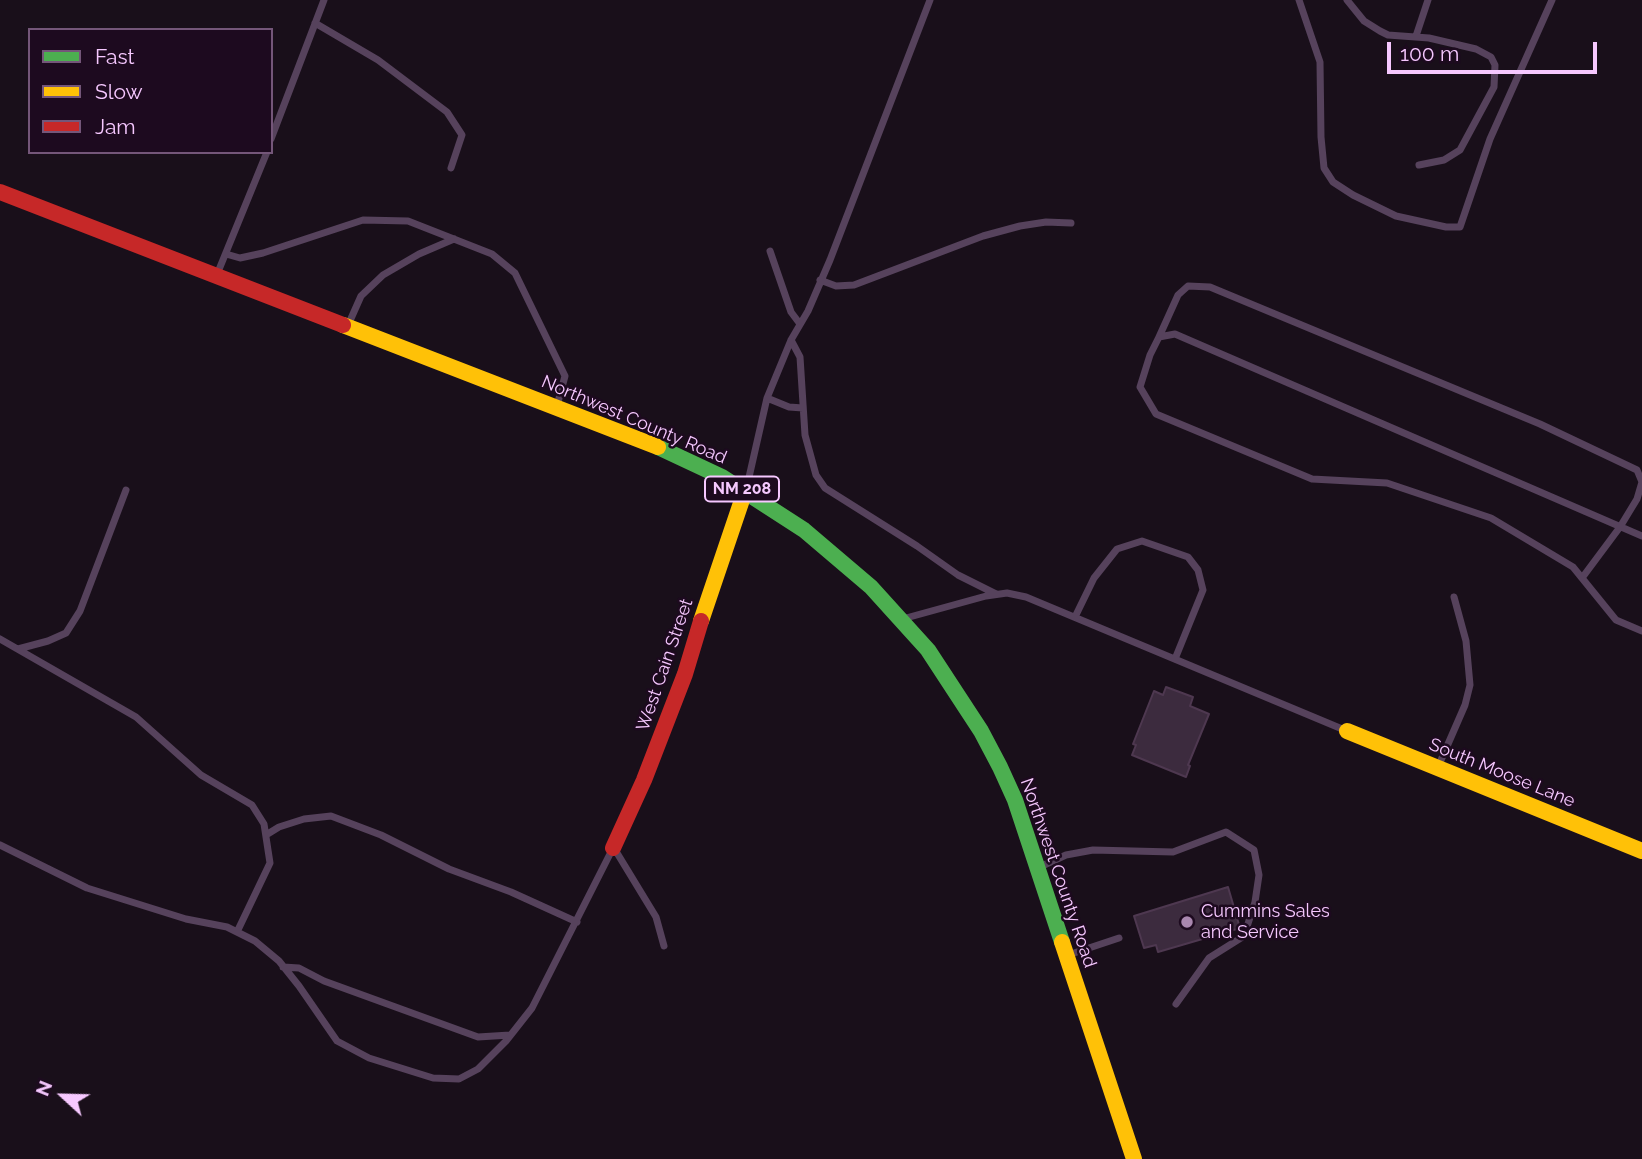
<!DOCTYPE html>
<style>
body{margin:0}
#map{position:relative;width:1642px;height:1159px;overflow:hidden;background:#190f1a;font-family:Raleway,sans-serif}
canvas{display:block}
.legend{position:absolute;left:28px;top:28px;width:245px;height:126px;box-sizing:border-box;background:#1d0a1f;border:2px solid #745679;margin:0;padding:9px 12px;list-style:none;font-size:21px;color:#f6c8ff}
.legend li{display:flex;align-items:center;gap:14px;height:35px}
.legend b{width:35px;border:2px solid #745679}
.north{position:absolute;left:28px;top:1061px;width:70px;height:70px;-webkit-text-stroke:5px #1d0a1f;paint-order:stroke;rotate:292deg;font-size:19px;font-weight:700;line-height:28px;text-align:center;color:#f6c8ff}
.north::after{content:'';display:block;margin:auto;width:24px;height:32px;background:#f6c8ff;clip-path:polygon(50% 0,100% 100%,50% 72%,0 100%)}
.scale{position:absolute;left:1387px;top:42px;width:210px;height:32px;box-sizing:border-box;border:4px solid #f6c8ff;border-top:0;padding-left:9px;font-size:21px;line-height:24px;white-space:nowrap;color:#f6c8ff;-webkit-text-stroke:5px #1d0a1f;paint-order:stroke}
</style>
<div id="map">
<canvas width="1642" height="1159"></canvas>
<ul class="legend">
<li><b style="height:9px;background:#4caf50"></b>Fast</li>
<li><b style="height:9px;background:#ffc107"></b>Slow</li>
<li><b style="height:9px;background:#c62828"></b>Jam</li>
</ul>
<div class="north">N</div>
<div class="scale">100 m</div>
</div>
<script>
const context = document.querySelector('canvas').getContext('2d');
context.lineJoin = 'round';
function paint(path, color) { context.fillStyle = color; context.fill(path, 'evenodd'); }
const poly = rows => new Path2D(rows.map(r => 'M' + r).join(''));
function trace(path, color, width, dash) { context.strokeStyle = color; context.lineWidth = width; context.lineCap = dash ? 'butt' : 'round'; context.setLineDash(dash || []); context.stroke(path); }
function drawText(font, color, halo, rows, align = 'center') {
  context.font = font + ' Raleway,sans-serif'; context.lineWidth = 5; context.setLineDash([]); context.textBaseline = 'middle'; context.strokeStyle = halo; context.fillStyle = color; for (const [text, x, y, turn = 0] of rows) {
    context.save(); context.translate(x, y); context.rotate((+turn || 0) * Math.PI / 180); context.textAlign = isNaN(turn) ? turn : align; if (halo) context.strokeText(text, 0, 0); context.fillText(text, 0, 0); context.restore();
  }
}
const building = poly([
 [1166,687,1193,697,1190,706,1209,714,1188,765,1190,766,1186,777,1132,755,1136,745,1133,744,1154,691,1163,695,1166,687],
 [1228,887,1240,928,1158,952,1156,945,1144,948,1134,916,1228,887]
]);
const lane = poly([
 [1299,0,1320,62,1321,137,1324,168,1333,182,1353,195,1396,216,1446,227,1460,227,1490,139,1552,0],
 [1347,0,1364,21,1380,31,1388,35,1429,38,1476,49,1491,57,1495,65,1494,87,1460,150,1444,160,1419,165],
 [315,23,378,60,447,112,462,135,451,168],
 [1416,36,1428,0],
 [271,139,324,0],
 [770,251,791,312,800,324],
 [226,254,240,258,263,253,363,220,408,221,492,254,515,273,565,376,558,402],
 [218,272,267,152],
 [820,280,836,286,854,285,983,236,1020,226,1046,222,1071,223],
 [349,323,361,296,383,275,419,254,454,239],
 [1159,337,1178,295,1188,286,1210,287,1540,424,1637,470,1642,482,1637,499,1620,527,1582,578],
 [791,340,800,357,805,435,816,475,825,488,917,546,958,575,996,594],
 [767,398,789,407,803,408],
 [747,486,767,398,791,340,808,311,830,260,930,0],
 [1642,536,1175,334,1159,337,1150,355,1140,387,1156,414,1312,479,1387,483,1491,518,1573,567,1616,620,1642,631],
 [1075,617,1094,578,1117,549,1142,541,1188,557,1198,570,1203,590,1175,659],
 [906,618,986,596,1007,593,1026,597,1347,731],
 [0,639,136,717,201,775,252,805,264,824,270,863,237,932],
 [18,649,48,641,66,633,80,611,126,490],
 [1438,767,1465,705,1470,685,1466,641,1454,597],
 [266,835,279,827,304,819,331,816,381,835,449,869,511,892,577,922],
 [0,845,87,888,186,919,227,927,255,941,279,961,299,986,337,1041,369,1058,433,1078,459,1079,478,1069,506,1041,532,1008,613,848],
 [614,848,656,917,664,946],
 [1042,866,1066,855,1093,850,1173,852,1226,832,1254,850,1259,875,1255,902,1244,936,1209,958,1176,1004],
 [1071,954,1119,938],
 [283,967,299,968,324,981,478,1037,510,1035]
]);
const fast = poly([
 [658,447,722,477,804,530,871,587,928,650,981,731,1000,767,1015,800,1062,942]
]);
const slow = poly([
 [343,325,658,447],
 [701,621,745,491],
 [1347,731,1642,851],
 [1062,942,1134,1159]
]);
const jam = poly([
 [0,192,343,325],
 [613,848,644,780,685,674,701,621]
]);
const markers = [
 [1187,922,7,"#a987af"]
];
const shields = [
 [742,489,74]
];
const shieldNames = [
 ["NM 208",742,489]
];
const streetNames = [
 ["Northwest County Road",634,420,23],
 ["West Cain Street",665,665,-71],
 ["South Moose Lane",1502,773,22],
 ["Northwest County Road",1058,873,71]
];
const poiNames = [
 ["Cummins Sales",1201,912],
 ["and Service",1201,933]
];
paint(building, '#3c2b3e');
trace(building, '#4e3850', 2);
trace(lane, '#56425c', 7);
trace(fast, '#4caf50', 16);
trace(slow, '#ffc107', 16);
trace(jam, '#c62828', 16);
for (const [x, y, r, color] of markers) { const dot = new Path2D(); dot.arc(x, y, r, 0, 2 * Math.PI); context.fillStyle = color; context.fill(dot); trace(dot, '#1d0a1f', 2.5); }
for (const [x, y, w] of shields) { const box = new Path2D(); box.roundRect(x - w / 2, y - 12.5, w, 25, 5); context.fillStyle = '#1d0a1f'; context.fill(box); trace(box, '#f6c8ff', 2); }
drawText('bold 16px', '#f6c8ff', null, shieldNames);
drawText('18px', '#f6c8ff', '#1d0a1f', streetNames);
drawText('18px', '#f6c8ff', '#1d0a1f', poiNames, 'left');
</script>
